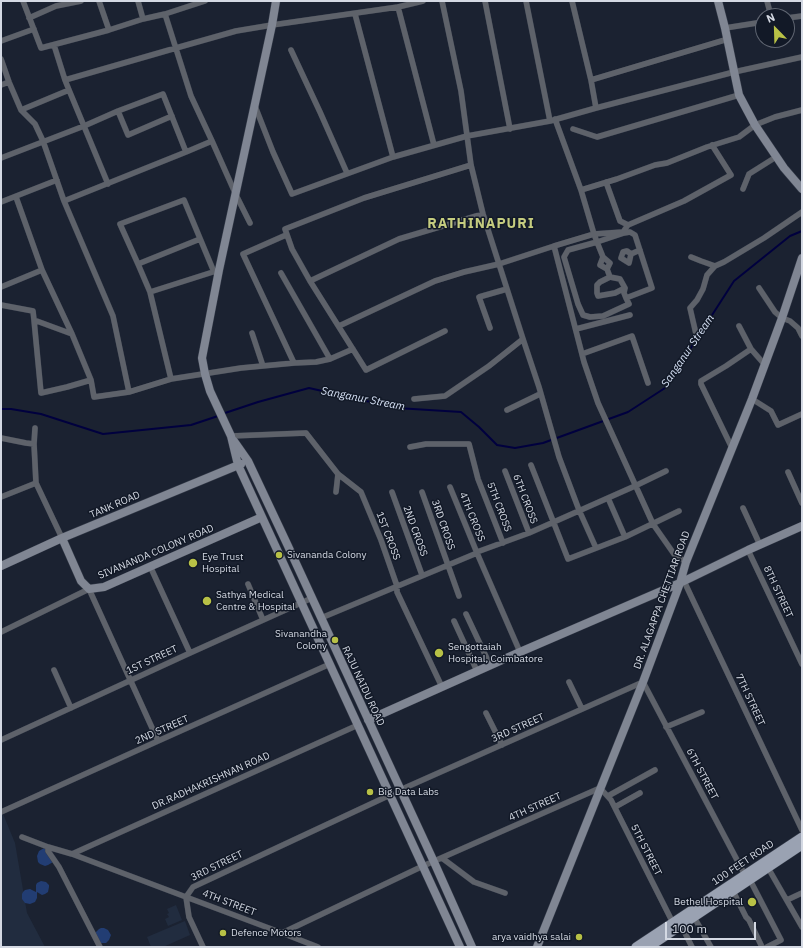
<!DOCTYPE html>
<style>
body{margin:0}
#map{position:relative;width:803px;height:948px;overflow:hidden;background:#1b2231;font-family:"IBM Plex Sans",sans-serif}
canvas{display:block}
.frame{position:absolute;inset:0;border:2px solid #d4d9e3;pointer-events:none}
.north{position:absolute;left:755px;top:8px;width:40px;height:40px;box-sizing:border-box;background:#121927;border:1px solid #606672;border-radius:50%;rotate:337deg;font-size:11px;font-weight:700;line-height:16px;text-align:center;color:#d4d9e3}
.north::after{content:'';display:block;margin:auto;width:14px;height:18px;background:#b8c146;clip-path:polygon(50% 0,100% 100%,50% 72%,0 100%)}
.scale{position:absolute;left:665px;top:922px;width:91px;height:18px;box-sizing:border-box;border:2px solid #d4d9e3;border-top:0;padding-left:5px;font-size:12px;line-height:14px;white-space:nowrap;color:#d4d9e3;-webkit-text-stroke:3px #121927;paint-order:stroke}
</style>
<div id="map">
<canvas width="803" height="948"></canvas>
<div class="frame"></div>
<div class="north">N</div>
<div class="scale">100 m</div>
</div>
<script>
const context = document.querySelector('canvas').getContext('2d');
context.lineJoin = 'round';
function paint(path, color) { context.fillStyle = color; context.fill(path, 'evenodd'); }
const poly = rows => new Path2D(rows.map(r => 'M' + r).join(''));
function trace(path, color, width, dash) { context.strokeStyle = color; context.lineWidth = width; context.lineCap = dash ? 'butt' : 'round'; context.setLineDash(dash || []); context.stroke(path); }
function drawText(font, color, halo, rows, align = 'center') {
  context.font = font + ' "IBM Plex Sans",sans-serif'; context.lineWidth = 3; context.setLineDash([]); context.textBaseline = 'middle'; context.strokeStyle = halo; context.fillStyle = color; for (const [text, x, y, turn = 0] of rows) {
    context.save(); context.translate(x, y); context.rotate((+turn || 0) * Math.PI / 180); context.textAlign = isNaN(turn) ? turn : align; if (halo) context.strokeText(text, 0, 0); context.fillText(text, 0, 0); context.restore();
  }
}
const built = poly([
 [1,809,15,843,27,913,45,947,1,947],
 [176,905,182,920,168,926,165,919,169,917,167,914,169,913,167,909],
 [185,921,190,935,163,947,151,947,147,937]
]);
const green = poly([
 [44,848,47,848,53,862,48,865,45,866,40,864,38,862,37,856,39,851],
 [41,881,46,882,49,885,49,887,48,892,45,894,42,895,37,892,37,898,35,902,30,904,25,903,22,899,22,894,23,892,25,890,30,889,36,892,36,885,37,883],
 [101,928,104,928,108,930,111,935,109,940,106,943,100,943,95,933,99,929]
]);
const stream = poly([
 [1,409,11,409,41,414,103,434,191,425,218,416],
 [222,414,258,402,309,388,397,408,461,412,479,427,497,445,515,448,543,443,628,412,665,388,734,281,790,236,802,231]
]);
const street = poly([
 [23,1,41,48,109,30,143,19,165,14,205,1],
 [99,1,109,30],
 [138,1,143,19],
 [442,1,461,91,471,165,483,214,523,339,539,387,559,457,579,510,596,548],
 [485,1,510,129],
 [526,1,550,121],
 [572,1,591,80,596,108],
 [767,1,771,16],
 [398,7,434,145],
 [165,14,191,96,212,141,236,195,250,223],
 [355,14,393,157],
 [29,18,56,6,81,1],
 [787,18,802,16],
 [725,28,763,22],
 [1,41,34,29],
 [54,45,65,80,176,48,236,31,272,25,398,7,423,1],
 [291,50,320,112,347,173],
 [1,59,9,82,21,110,35,124,43,141,64,201,113,316,129,392],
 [65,80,69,90,108,184],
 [591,80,728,39],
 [1,85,9,82],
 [255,106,273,152,292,194,393,157,467,136,550,121,596,108,734,72,802,57],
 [21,110,69,90],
 [118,111,128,135,172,116],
 [555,119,581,190],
 [573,129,597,137,739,95],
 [186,152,212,141],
 [1,158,84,126,118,111,163,94,186,152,64,201],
 [606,182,620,221,628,225],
 [743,189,749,174,776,157],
 [16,197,42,270,72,334,91,380,94,397,129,392,171,379,241,368,294,363,316,362,330,359,353,349],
 [1,202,57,180],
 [286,235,243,254,294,363],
 [554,246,584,362,598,403,653,524,674,554,686,562],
 [631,254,629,263,621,258,623,252,627,251,631,254,640,250],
 [603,257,600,265,607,269],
 [691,257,701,261,715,266],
 [138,264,200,239],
 [281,273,330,359],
 [610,277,600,282,597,285,597,293,598,296,615,293,625,288],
 [310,281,399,239,483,214],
 [1,287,42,270],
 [759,288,775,312,782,318,790,321,798,328,802,336],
 [150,292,216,271],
 [626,298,652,288,635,235,630,232,624,233,597,242,568,250,564,257,578,304,583,315,590,317,603,316,629,304,626,298,624,293,625,288,620,279,610,277,607,269,610,263,603,257,597,242,594,234,623,232,628,225,684,201,731,175,712,145],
 [1,305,33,311,34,320,72,334],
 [34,320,41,393,67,387,91,380],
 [339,326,435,281,464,272,499,264,554,246,594,234,581,190,617,179,655,165,667,163,707,147,739,137,755,125,775,117,802,110],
 [739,326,751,349,765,365],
 [490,328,479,297,507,289],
 [576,329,630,315],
 [445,331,366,370,310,281,292,249,285,229,364,198,471,165],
 [252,333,263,366],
 [696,334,690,308,697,300,703,289,707,275,715,266,724,262,764,238,802,212],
 [582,354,632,336,648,383],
 [171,379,150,292,138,264,120,224,184,200,214,272],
 [414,399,445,396,489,366,523,339],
 [752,399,771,411,778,425,802,414],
 [507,410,540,394],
 [231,436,306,433,338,474,361,492,381,540,397,586,397,592,442,687],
 [1,438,26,443,34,444,35,428],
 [34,444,36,483],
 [410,447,426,444,469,444,478,479,503,543],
 [732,448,701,384,701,381,726,366,751,349],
 [531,465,568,559,625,537,679,511],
 [505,471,529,533],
 [788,472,802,503],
 [450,487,477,553,520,652],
 [336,492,338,474],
 [392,492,422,575],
 [422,492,459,596],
 [1,497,36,483,62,538],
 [608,498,625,537],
 [743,508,760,545],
 [748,550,802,664],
 [150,566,190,653],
 [682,582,684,581,691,596,802,830],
 [248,584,263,620],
 [466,614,490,665],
 [321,618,477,553,477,552,529,533,635,486,666,471],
 [454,621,477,671],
 [1,632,89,589,158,741],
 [54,670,71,708],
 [569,682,582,709],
 [486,713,502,745],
 [666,727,702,712],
 [1,740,190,653,312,598],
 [400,790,643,682,746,877],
 [608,796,655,770],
 [615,807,640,793],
 [1,812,158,741,330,664],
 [22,837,48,847,72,854,186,897,282,933,423,866,600,788,611,800,673,923],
 [48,847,48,851,59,867,100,947],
 [72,854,358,725],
 [442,858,474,882,505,893],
 [767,866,802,927],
 [750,880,781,940,767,947],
 [733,891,746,917,749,920,762,947],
 [787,900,802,893],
 [694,917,711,947],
 [681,925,692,947],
 [282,933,318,947],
 [203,947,189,917,186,897,193,887,390,795]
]);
const secondary = poly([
 [276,1,272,25,219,270,202,358,205,374,210,391,231,436,238,465,460,947],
 [718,1,725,28,739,95,755,125,784,168,802,189],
 [234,441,248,461,288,546,434,862,472,947],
 [62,538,81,581,89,589,104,587,262,517],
 [1,566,62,538,241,464],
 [368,720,520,652,680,583,748,550,802,526],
 [537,947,643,682,680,583,686,562,752,399,782,318,802,258]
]);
const primary = poly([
 [636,947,802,837],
 [649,947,802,845]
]);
const markers = [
 [279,555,4,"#b8c146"],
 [193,563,5,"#b8c146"],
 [207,601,5,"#b8c146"],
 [335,640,4,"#b8c146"],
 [439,653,5,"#b8c146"],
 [370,792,4,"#b8c146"],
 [752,902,5,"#b8c146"],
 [223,933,4,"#b8c146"],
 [579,937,4,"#b8c146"]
];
const streetNames = [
 ["6TH CROSS",525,499,69],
 ["TANK ROAD",115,505,-23],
 ["5TH CROSS",499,507,69],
 ["4TH CROSS",472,517,68],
 ["3RD CROSS",443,525,71],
 ["2ND CROSS",415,531,70],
 ["1ST CROSS",388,536,69],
 ["SIVANANDA COLONY ROAD",156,552,-23],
 ["8TH STREET",778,592,65],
 ["DR. ALAGAPPA CHETTIAR ROAD",662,600,-70],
 ["1ST STREET",152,660,-25],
 ["RAJU NAIDU ROAD",363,686,65],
 ["7TH STREET",750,700,65],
 ["3RD STREET",518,728,-24],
 ["2ND STREET",162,730,-24],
 ["6TH STREET",702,774,62],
 ["DR.RADHAKRISHNAN ROAD",211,781,-24],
 ["4TH STREET",535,807,-24],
 ["5TH STREET",646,850,63],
 ["100 FEET ROAD",743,863,-34],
 ["3RD STREET",217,866,-26],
 ["4TH STREET",229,903,21]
];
const poiNames = [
 ["Sivananda Colony",287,555],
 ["Eye Trust",202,557],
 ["Hospital",202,569],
 ["Sathya Medical",216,595],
 ["Centre & Hospital",216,607],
 ["Sivanandha",327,634,"right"],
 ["Colony",327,646,"right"],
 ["Sengottaiah",448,647],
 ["Hospital, Coimbatore",448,659],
 ["Big Data Labs",378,792],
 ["Bethel Hospital",743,902,"right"],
 ["Defence Motors",231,933],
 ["arya vaidhya salai",571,937,"right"]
];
const waterNames = [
 ["Sanganur Stream",688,351,-56],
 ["Sanganur Stream",363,399,11]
];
const districtNames = [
 ["RATHINAPURI",481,224]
];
paint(built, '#212c3f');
paint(green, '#223d73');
trace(stream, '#00003e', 2);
trace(street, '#353c4a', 6);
trace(secondary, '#353c4a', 9);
trace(primary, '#353c4a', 10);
trace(street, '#5e626a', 5.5);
trace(secondary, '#808693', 8);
trace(primary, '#9aa2b2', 9);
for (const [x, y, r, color] of markers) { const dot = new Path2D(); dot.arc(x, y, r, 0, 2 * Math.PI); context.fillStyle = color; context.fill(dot); trace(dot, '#121927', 1.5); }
drawText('10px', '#d4d9e3', '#121927', streetNames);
drawText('10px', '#d4d9e3', '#121927', poiNames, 'left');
drawText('italic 11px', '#d6e1f5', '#121927', waterNames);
context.letterSpacing = '1px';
drawText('bold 14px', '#c5cc7f', '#121927', districtNames);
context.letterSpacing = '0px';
</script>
